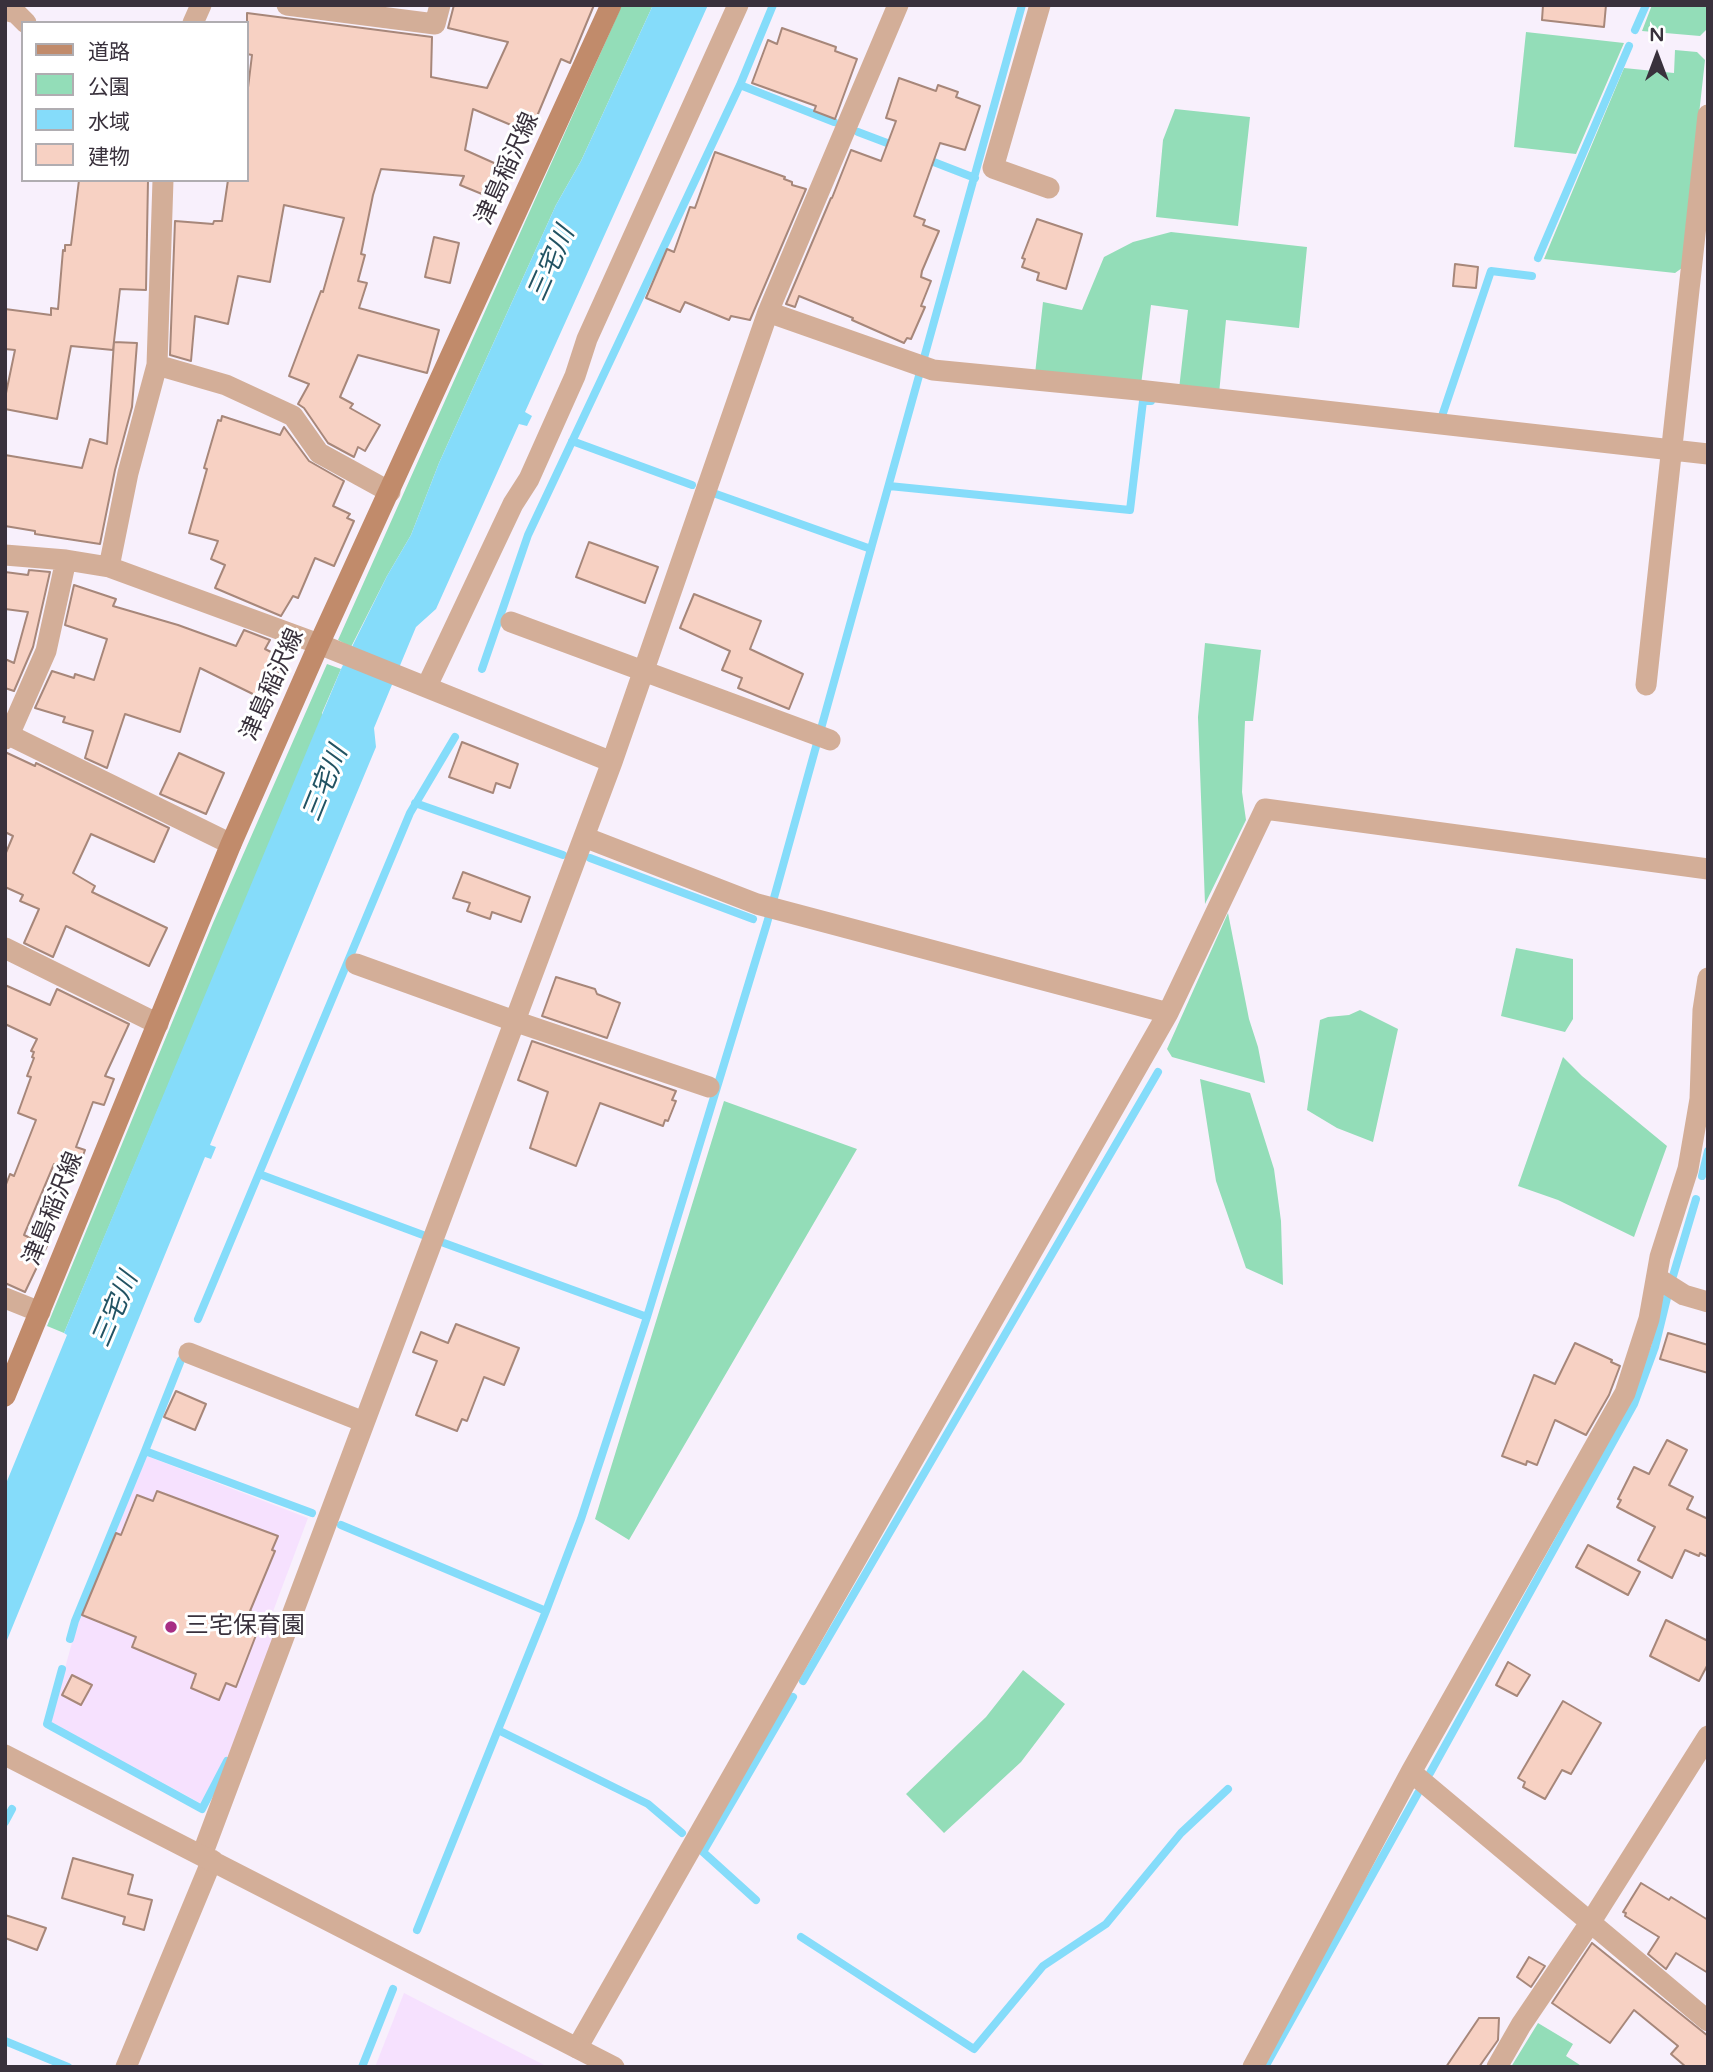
<!DOCTYPE html>
<meta charset="utf-8">
<style>
body{margin:0}
#map{position:relative;width:1713px;height:2072px;overflow:hidden;background:#f8f0fc;font-family:"Varela Round","Noto Sans JP",sans-serif}
canvas{display:block}
.frame{position:absolute;inset:0;border:7px solid #39313c;pointer-events:none}
.legend{position:absolute;left:21px;top:21px;width:228px;height:161px;box-sizing:border-box;background:#fff;border:2px solid #b0adb1;margin:0;padding:9px 12px;list-style:none;font-size:21px;color:#39313c}
.legend li{display:flex;align-items:center;gap:14px;height:35px}
.legend b{width:35px;border:2px solid #b0adb1}
.north{position:absolute;left:1622px;top:21px;width:70px;height:70px;-webkit-text-stroke:5px #fff;paint-order:stroke;rotate:0deg;font-size:19px;font-weight:700;line-height:28px;text-align:center;color:#39313c}
.north::after{content:'';display:block;margin:auto;width:24px;height:32px;background:#39313c;clip-path:polygon(50% 0,100% 100%,50% 72%,0 100%)}
</style>
<div id="map">
<canvas width="1713" height="2072"></canvas>
<div class="frame"></div>
<ul class="legend">
<li><b style="height:9px;background:#c18b6b"></b>道路</li>
<li><b style="height:19px;background:#93ddb8"></b>公園</li>
<li><b style="height:19px;background:#85dcfa"></b>水域</li>
<li><b style="height:19px;background:#f7d1c3"></b>建物</li>
</ul>
<div class="north">N</div>
</div>
<script>
const context = document.querySelector('canvas').getContext('2d');
context.lineJoin = 'round';
function paint(path, color) { context.fillStyle = color; context.fill(path, 'evenodd'); }
const poly = rows => new Path2D(rows.map(r => 'M' + r).join(''));
function trace(path, color, width, dash) { context.strokeStyle = color; context.lineWidth = width; context.lineCap = dash ? 'butt' : 'round'; context.setLineDash(dash || []); context.stroke(path); }
function drawText(font, color, halo, rows, align = 'center') {
  context.font = font + ' "Varela Round","Noto Sans JP",sans-serif'; context.lineWidth = 6; context.setLineDash([]); context.textBaseline = 'middle'; context.strokeStyle = halo; context.fillStyle = color; for (const [text, x, y, turn = 0] of rows) {
    context.save(); context.translate(x, y); context.rotate((+turn || 0) * Math.PI / 180); context.textAlign = isNaN(turn) ? turn : align; if (halo) context.strokeText(text, 0, 0); context.fillText(text, 0, 0); context.restore();
  }
}
const built = poly([
 [147,1456,308,1518,265,1633,274,1637,235,1742,202,1804,50,1722,78,1621],
 [404,1993,548,2067,375,2067]
]);
const green = poly([
 [622,5,653,5,581,161,556,205,439,463,411,535,387,576,351,647,338,640],
 [1652,5,1708,5,1708,28,1700,36,1642,31],
 [1526,32,1624,43,1576,154,1514,147],
 [1675,50,1697,52,1705,60,1682,268,1675,273,1544,259,1624,68,1674,73],
 [1175,109,1250,117,1238,226,1156,217,1163,140],
 [1171,232,1307,247,1299,328,1226,320,1219,394,1179,389,1188,310,1151,305,1141,385,1035,374,1043,302,1082,310,1104,257,1133,242],
 [1205,643,1261,650,1253,721,1245,721,1242,792,1246,820,1205,904,1198,717],
 [327,664,341,669,322,713,322,719,64,1333,47,1326,213,923],
 [1228,913,1249,1019,1258,1047,1265,1083,1172,1057,1167,1049],
 [1516,948,1573,959,1573,1019,1565,1032,1501,1016],
 [1360,1010,1398,1029,1373,1142,1337,1128,1307,1110,1320,1020,1328,1017,1349,1015],
 [1563,1057,1582,1076,1667,1146,1634,1237,1558,1200,1518,1186],
 [1200,1079,1250,1093,1274,1169,1281,1221,1283,1285,1246,1268,1216,1181],
 [724,1101,857,1149,629,1540,595,1519],
 [1023,1670,1065,1704,1021,1762,944,1833,906,1794,986,1717],
 [1538,2023,1573,2044,1566,2056,1583,2067,1511,2067]
]);
const water = poly([
 [653,5,708,5,525,412,532,416,527,426,519,424,436,609,416,627,374,728,376,747,210,1145,216,1147,211,1159,205,1157,5,1645,5,1486,67,1335,64,1333,341,669,387,576,411,535,439,463,556,205,581,161]
]);
const stream = poly([
 [1635,30,1646,5],
 [740,85,834,122],
 [858,132,895,146],
 [926,159,975,178],
 [1538,258,1629,46],
 [1442,416,1491,271,1532,276],
 [572,441,692,485],
 [889,486,1130,510,1143,401,1151,401],
 [716,494,871,549],
 [482,669,528,535,740,85,773,5],
 [415,803,563,855],
 [590,858,753,919],
 [259,1174,423,1235],
 [1702,1176,1708,1151],
 [444,1243,647,1317],
 [1673,1276,1696,1199],
 [198,1319,410,813,455,737],
 [145,1451,181,1360],
 [341,1525,546,1611],
 [70,1639,75,1621,145,1451,312,1513],
 [62,1669,47,1724,202,1809,227,1761],
 [803,1681,1158,1072],
 [498,1730,648,1804,682,1833],
 [1430,1773,1634,1404,1655,1347,1668,1294],
 [5,1822,12,1809],
 [756,1900,703,1852,793,1697],
 [417,1930,546,1611,581,1519,647,1317,767,923,1022,5],
 [801,1937,974,2049,1043,1966,1106,1924,1181,1833,1228,1789],
 [5,2041,68,2067],
 [362,2067,393,1989],
 [1265,2067,1418,1793]
]);
const building = poly([
 [454,5,594,5,570,63,561,59,530,133,473,109,465,150,512,171,499,201,460,185,464,176,381,169,373,195,361,254,365,255,358,281,367,283,359,308,439,330,427,373,358,355,340,397,353,404,350,408,380,425,365,451,358,447,354,457,328,443,304,408,298,404,309,384,289,376,321,291,323,292,344,218,284,205,270,282,238,276,228,324,195,316,191,361,170,355,175,221,213,224,214,221,222,221,228,180,247,180,247,96,252,55,247,54,247,13,432,37,431,77,487,88,508,42,448,28,454,5],
 [1543,5,1606,5,1604,27,1542,20,1543,5],
 [782,28,836,47,835,51,857,59,835,119,814,111,816,106,752,83,768,40,777,44,782,28],
 [899,78,936,91,938,85,958,92,956,97,980,106,965,150,940,143,914,216,925,220,923,225,939,231,922,271,921,277,931,281,921,306,925,307,911,339,907,338,904,343,852,320,853,318,799,296,795,307,786,304,831,198,832,198,851,150,881,161,896,121,886,118,899,78],
 [715,152,785,177,784,179,792,182,792,185,806,189,750,320,731,316,729,320,685,302,680,312,646,298,667,249,674,252,690,207,695,208,715,152],
 [79,180,148,180,146,290,120,289,113,350,71,346,57,419,5,409,5,398,15,350,5,349,5,309,51,315,51,308,58,309,63,250,65,251,65,245,71,245,79,180],
 [1037,219,1082,234,1066,289,1037,280,1039,273,1022,267,1025,259,1022,258,1037,219],
 [434,237,459,243,450,283,425,277,434,237],
 [1455,264,1478,267,1476,288,1453,286,1455,264],
 [114,342,137,343,132,407,115,470,100,544,35,534,35,531,5,526,5,455,82,468,90,439,107,444,114,342],
 [222,416,280,435,284,427,309,461,344,481,333,506,350,514,347,518,354,521,334,566,315,558,298,598,293,596,281,616,215,588,225,565,211,559,218,541,189,533,207,469,204,468,218,420,221,421,222,416],
 [589,542,658,567,645,603,576,577,589,542],
 [29,570,50,572,33,647,14,691,5,688,5,659,14,663,28,612,5,609,5,572,28,575,29,570],
 [74,585,116,599,113,606,178,625,236,646,244,630,270,640,265,649,285,659,265,700,200,668,180,732,125,714,107,768,85,758,93,731,63,722,65,717,35,708,52,671,74,678,75,674,94,680,107,639,65,625,74,585],
 [694,594,761,621,750,649,803,674,789,709,738,688,742,678,722,670,730,651,680,628,694,594],
 [462,742,518,764,510,788,496,783,493,793,449,777,462,742],
 [5,752,35,766,36,763,169,828,154,862,91,834,73,873,95,886,92,892,167,928,149,966,66,926,53,957,24,943,39,909,20,901,23,895,5,887,5,855,13,836,5,832,5,752],
 [179,753,224,773,206,814,160,794,179,753],
 [463,872,530,897,521,922,492,912,490,919,467,911,470,903,453,898,463,872],
 [556,977,595,989,597,994,620,1003,607,1038,542,1016,556,977],
 [5,985,50,1005,57,989,129,1024,105,1076,114,1079,104,1105,93,1102,76,1147,85,1150,77,1172,54,1164,24,1235,47,1246,25,1292,5,1283,5,1187,10,1174,14,1176,36,1120,18,1113,31,1077,27,1076,34,1058,32,1057,34,1052,31,1051,37,1039,5,1024,5,985],
 [532,1041,676,1091,672,1100,676,1101,668,1121,665,1120,663,1126,600,1103,576,1166,530,1148,548,1092,518,1080,532,1041],
 [456,1324,519,1348,504,1385,484,1377,467,1421,462,1419,457,1431,416,1415,437,1361,413,1352,421,1332,448,1343,456,1324],
 [1668,1333,1708,1345,1708,1373,1660,1359,1668,1333],
 [1575,1343,1612,1360,1611,1362,1620,1366,1609,1395,1586,1435,1555,1420,1537,1465,1527,1461,1526,1465,1502,1456,1534,1375,1555,1384,1575,1343],
 [176,1391,206,1404,195,1430,164,1417,176,1391],
 [1667,1440,1687,1450,1669,1485,1693,1497,1687,1509,1708,1519,1708,1557,1700,1553,1699,1556,1685,1550,1672,1578,1638,1560,1655,1527,1617,1507,1621,1500,1618,1499,1634,1467,1649,1474,1667,1440],
 [157,1491,278,1536,272,1550,275,1551,250,1611,263,1617,236,1687,226,1683,219,1700,191,1688,196,1674,132,1647,136,1637,82,1615,116,1533,121,1535,137,1495,153,1501,157,1491],
 [1588,1545,1640,1572,1628,1595,1576,1567,1588,1545],
 [1666,1620,1708,1641,1708,1664,1699,1681,1650,1656,1666,1620],
 [1508,1662,1530,1675,1517,1696,1496,1685,1508,1662],
 [72,1675,92,1685,81,1705,62,1695,72,1675],
 [1563,1701,1601,1723,1571,1774,1562,1770,1545,1799,1523,1787,1525,1782,1518,1778,1563,1701],
 [73,1858,133,1875,128,1894,152,1900,144,1930,123,1924,125,1917,62,1898,73,1858],
 [1641,1883,1669,1900,1671,1897,1708,1920,1708,1973,1676,1953,1666,1969,1648,1954,1659,1937,1625,1916,1626,1913,1623,1912,1641,1883],
 [5,1915,46,1928,37,1950,5,1938,5,1915],
 [1592,1943,1708,2036,1708,2067,1686,2067,1671,2054,1678,2046,1634,2010,1610,2043,1552,2003,1592,1943],
 [1529,1957,1545,1966,1531,1987,1517,1977,1529,1957],
 [1479,2018,1499,2018,1498,2040,1479,2067,1446,2067,1479,2018]
]);
const minor = poly([
 [287,5,435,24,440,5],
 [1040,5,993,168,1049,188],
 [5,10,16,13,26,23],
 [193,23,201,5],
 [768,312,933,370,1138,390,1708,454],
 [157,365,226,385,293,416,319,453,390,492],
 [5,555,66,560,109,567,319,644,612,762],
 [109,567,128,473,157,365,163,180],
 [511,622,830,740],
 [1646,685,1708,115],
 [427,686,513,504,529,479,575,376,587,339,738,5],
 [9,735,46,651,66,560],
 [5,739,9,735,231,844],
 [584,837,757,904,1168,1013],
 [5,948,158,1024],
 [356,964,514,1021,709,1087],
 [1657,1278,1684,1295,1708,1302],
 [5,1298,40,1312],
 [189,1353,364,1422],
 [1411,1772,1708,2021],
 [202,1855,612,762,768,312,898,5],
 [577,2048,1168,1013,1265,809,1708,869],
 [126,2067,212,1860],
 [1253,2067,1411,1772,1625,1393,1649,1319,1660,1257,1688,1169,1700,1099,1703,1010,1708,978],
 [1497,2067,1521,2025,1590,1923,1708,1736]
]);
const tertiary = poly([
 [5,1755,614,2067]
]);
const secondary = poly([
 [5,1396,231,844,319,644,611,5]
]);
const markers = [
 [171,1627,7,"#a72e84"]
];
const streetNames = [
 ["津島稲沢線",508,169,-66],
 ["津島稲沢線",273,685,-66],
 ["津島稲沢線",54,1209,-68]
];
const poiNames = [
 ["三宅保育園",185,1627]
];
const waterNames = [
 ["三宅川",552,264,-66],
 ["三宅川",326,784,-68],
 ["三宅川",116,1310,-67]
];
paint(built, '#f6e1fe');
paint(green, '#93ddb8');
paint(water, '#85dcfa');
trace(stream, '#85dcfa', 8);
paint(building, '#f7d1c3');
trace(building, '#a7877a', 2);
trace(minor, '#d3ae98', 21);
trace(tertiary, '#d3ae98', 21);
trace(secondary, '#c18b6b', 21);
for (const [x, y, r, color] of markers) { const dot = new Path2D(); dot.arc(x, y, r, 0, 2 * Math.PI); context.fillStyle = color; context.fill(dot); trace(dot, '#fff', 2.5); }
drawText('24px', '#39313c', '#fff', streetNames);
drawText('24px', '#39313c', '#fff', poiNames, 'left');
drawText('italic 26px', '#225363', '#fff', waterNames);
</script>
